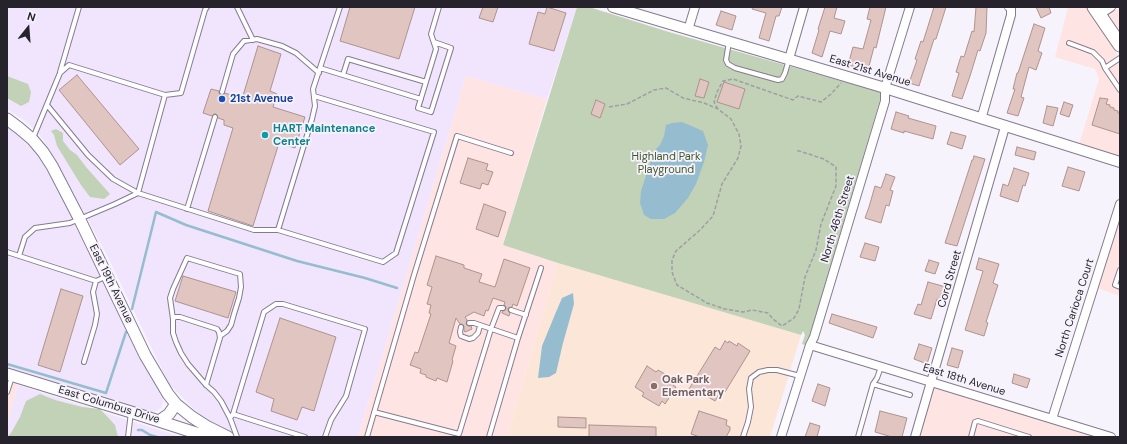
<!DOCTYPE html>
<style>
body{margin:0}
#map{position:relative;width:1127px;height:444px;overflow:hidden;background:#f7f3fc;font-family:"DM Sans",sans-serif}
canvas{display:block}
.frame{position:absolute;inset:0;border:8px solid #27232c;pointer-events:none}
.north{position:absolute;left:8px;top:8px;width:40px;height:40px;-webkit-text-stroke:3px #f7f3fc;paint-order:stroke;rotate:17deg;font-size:11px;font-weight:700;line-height:16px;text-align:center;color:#27232c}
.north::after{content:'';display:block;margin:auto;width:14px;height:18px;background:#27232c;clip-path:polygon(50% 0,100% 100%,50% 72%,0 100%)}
</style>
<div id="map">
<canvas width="1127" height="444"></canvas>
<div class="frame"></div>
<div class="north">N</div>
</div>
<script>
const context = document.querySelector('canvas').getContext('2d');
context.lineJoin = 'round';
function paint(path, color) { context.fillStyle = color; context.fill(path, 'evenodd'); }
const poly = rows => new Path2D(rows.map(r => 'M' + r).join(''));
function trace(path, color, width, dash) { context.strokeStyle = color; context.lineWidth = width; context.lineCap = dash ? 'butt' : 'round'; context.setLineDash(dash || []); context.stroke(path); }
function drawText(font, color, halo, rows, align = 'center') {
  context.font = font + ' "DM Sans",sans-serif'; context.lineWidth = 3.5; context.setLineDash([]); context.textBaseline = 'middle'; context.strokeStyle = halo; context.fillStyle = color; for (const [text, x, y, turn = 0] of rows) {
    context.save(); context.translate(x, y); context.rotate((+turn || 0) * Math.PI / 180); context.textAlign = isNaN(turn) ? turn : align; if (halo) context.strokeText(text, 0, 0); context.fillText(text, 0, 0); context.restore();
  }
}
const commercial = poly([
 [1068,7,1088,7,1120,59,1120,158,1079,145,1099,79,1095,69,1055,57],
 [1120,7,1120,37,1106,16],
 [466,76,547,99,503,245,558,263,507,437,358,437],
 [1120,205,1120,296,1094,287],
 [7,382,18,385,7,425],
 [932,382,1108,437,915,437]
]);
const built = poly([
 [7,7,577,7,547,99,466,76,358,437,235,437,200,415,169,384,109,259,80,205,43,139,28,123,7,109],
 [7,127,14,131,39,157,71,214,156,386,163,398,163,403,161,408,156,411,149,412,7,369],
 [18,385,181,437,7,437,7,425]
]);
const education = poly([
 [558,263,801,335,770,437,507,437]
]);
const green = poly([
 [577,7,589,7,669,32,880,92,880,100,810,335,807,339,805,345,802,344,805,335,803,331,801,335,558,263,503,245],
 [7,76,28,84,31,92,29,102,21,106,7,98],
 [56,129,63,133,63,141,70,150,77,155,86,167,110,194,104,199,90,197,81,185,57,146,54,135,51,131],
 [40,394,55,400,82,407,100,409,115,425,118,437,7,437,11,433,20,417,26,401]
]);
const water = poly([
 [682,122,703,131,708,145,704,162,696,184,688,198,675,213,664,219,651,219,644,215,640,203,641,191,654,151,660,145,664,136,666,125,672,123],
 [573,293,574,304,563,343,556,373,549,377,538,378,542,346,556,312,562,298]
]);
const stream = poly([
 [132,309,156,212,186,225,297,261,365,278,397,288],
 [7,364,106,393,126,332],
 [138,430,142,430,150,435,157,437]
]);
const building = poly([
 [350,7,415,7,399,59,340,41,350,7],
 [483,7,498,7,493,22,479,18,483,7],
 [547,7,566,13,554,51,529,44,538,12,545,14,547,7],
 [753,7,782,7,779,16,776,16,769,41,759,38,766,13,752,9,753,7],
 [825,7,837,7,834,18,845,21,841,34,830,31,822,57,812,53,819,30,818,29,825,7],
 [870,7,886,7,876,48,874,47,868,70,848,65,853,47,863,49,871,20,867,19,870,7],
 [934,7,946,7,936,39,934,39,919,86,909,83,917,60,915,59,921,41,923,42,934,7],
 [976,7,987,7,986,33,980,51,978,50,970,76,962,99,952,96,959,73,956,72,961,56,964,57,972,31,974,32,976,7],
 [1036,7,1049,7,1051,13,1041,18,1036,7],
 [721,11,736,16,732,30,716,25,721,11],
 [1034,24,1045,28,1038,51,1042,53,1036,70,1029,67,1021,97,1024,98,1018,116,1007,113,1015,89,1013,89,1017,73,1018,73,1034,24],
 [258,46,281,54,270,91,277,94,273,107,305,117,295,148,279,143,253,226,208,211,233,128,224,125,224,120,218,118,216,114,214,114,212,116,203,113,211,89,219,91,219,93,221,95,223,95,225,93,242,99,258,46],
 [77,75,139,149,120,165,59,90,77,75],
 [700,79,709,82,704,98,695,96,700,79],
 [724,82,745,89,739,109,717,102,724,82],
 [1100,98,1108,99,1106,104,1110,105,1110,107,1114,108,1114,110,1118,111,1118,113,1120,114,1120,134,1092,125,1100,98],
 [596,100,605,104,600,118,591,114,596,100],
 [1064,102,1073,105,1069,117,1060,114,1064,102],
 [1047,106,1058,108,1053,126,1043,123,1047,106],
 [896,112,909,116,908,118,936,126,933,139,904,131,904,133,891,129,896,112],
 [951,132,966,136,962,149,947,144,951,132],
 [1017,147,1036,152,1034,160,1015,155,1017,147],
 [974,156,985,159,957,246,945,243,972,160,973,160,974,156],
 [468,158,488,164,486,170,493,172,488,185,482,183,480,189,460,183,468,158],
 [1068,167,1085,172,1079,191,1062,186,1068,167],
 [1014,168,1029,173,1025,186,1023,185,1018,202,1000,196,1003,184,1008,186,1014,168],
 [886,174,895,177,890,190,893,191,889,206,886,205,881,223,865,218,869,207,875,186,881,188,886,174],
 [484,204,506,212,498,237,476,229,484,204],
 [865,243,879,247,875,261,860,257,865,243],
 [436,256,464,265,464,268,482,274,479,282,495,287,504,259,530,268,517,306,513,304,512,307,508,308,508,310,510,313,509,316,502,313,502,312,506,309,506,307,504,305,505,302,493,298,488,311,486,310,484,316,474,312,465,317,467,320,466,324,468,326,471,326,472,329,465,332,464,331,464,326,462,324,460,324,456,318,449,343,456,346,452,360,453,361,447,382,437,378,436,381,426,377,426,375,420,373,421,369,410,365,415,352,418,353,431,314,429,313,431,305,427,304,432,287,427,285,436,256],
 [979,258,999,264,993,283,998,285,986,322,988,323,984,336,965,330,983,271,976,269,979,258],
 [929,260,939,263,935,274,925,271,929,260],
 [183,276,236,292,228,318,175,301,183,276],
 [928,282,946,287,942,301,937,299,931,319,914,314,918,304,921,305,928,282],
 [61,289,83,296,60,372,38,365,61,289],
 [832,314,877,327,873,338,829,323,832,314],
 [280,318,336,337,314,411,302,407,297,420,271,411,274,399,256,392,280,318],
 [725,341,728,343,729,341,737,346,738,343,750,351,725,392,722,390,715,401,703,394,701,397,689,389,715,347,720,350,725,341],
 [919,344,932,348,927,364,914,359,919,344],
 [952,348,963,351,958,368,947,365,952,348],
 [647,366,656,372,658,370,675,380,673,385,676,387,665,404,662,401,659,406,642,396,644,393,635,387,647,366],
 [1014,374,1030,379,1027,388,1012,383,1014,374],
 [818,384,830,388,825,406,812,401,818,384],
 [699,411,727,420,726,425,730,427,730,430,726,437,700,437,691,434,699,411],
 [880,411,907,418,902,437,892,437,875,432,880,411],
 [558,417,586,418,586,428,558,427,558,417],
 [810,423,820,426,817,437,805,437,810,423],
 [589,425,656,427,656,437,589,437,589,425]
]);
const path = poly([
 [609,107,627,104,654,90,666,88,683,98,704,103,718,109,731,119,739,134,741,146,738,158,722,184,713,216,700,230,676,251,672,260,672,272,677,285,707,303,725,309,743,312,752,310,768,313,773,319,782,326,794,318,799,309,805,277,816,250,821,224,836,186,836,167,824,159,796,150],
 [718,109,714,102,717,92,723,81,733,79,793,100,798,96,821,102,831,94,841,83]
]);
const service = poly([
 [237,7,253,40],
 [434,42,451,48,431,112,418,108,436,49,431,34,439,7],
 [729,42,726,60,728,64,735,68,778,80,782,79,785,73,789,59],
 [1069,43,1093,52,1102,61,1105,68],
 [1120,58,1105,68,1120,90],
 [320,68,421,99],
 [60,72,79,7],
 [343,75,348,59,426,82],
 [222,92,233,54,244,41,257,39,282,46,296,53,319,73],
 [165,95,181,93,205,10,207,7],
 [314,96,434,132,396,253,383,262,278,230,312,119,315,106,313,89,340,7],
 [47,105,88,155,113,179,138,193],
 [33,138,60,73,69,65,165,95,138,193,254,230,278,230],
 [187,209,215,117],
 [7,252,96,281,105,277],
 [19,256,25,237,35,228,70,223,115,204,138,193],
 [1120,270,1115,285,1120,287],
 [511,310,526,315],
 [173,319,170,298,173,289,187,258,240,274,241,287,239,298,234,314,231,325,227,331,220,336],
 [469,323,474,323,518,338,489,437],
 [461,327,460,332,461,336,469,339,473,338,478,333,480,326],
 [518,338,541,268],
 [84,362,95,325,97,314,93,292,96,281],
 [873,384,910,395],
 [206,385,220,338,219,332,217,329,180,317,175,317,173,319,173,333,176,342,181,353,188,364,206,385,214,392,221,401,230,418,237,437],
 [7,392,12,377],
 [374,412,459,434,491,329,499,308,503,308],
 [233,414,305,437],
 [230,418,233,414,264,312,276,304,283,304,365,329,346,396,331,420,325,437],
 [128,437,131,412],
 [367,437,414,275,457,136,511,153],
 [743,437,748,422,751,407,749,389,751,378,759,372,768,370,777,370,800,376],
 [858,437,873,384,877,378,881,367],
 [971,437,975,422,978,421,1029,437]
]);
const minor = poly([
 [1099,15,1111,7],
 [688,30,695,7],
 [789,59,804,7],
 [981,119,984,109,1011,15,1011,8,1009,7],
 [810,345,1111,437],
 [1052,419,1120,204],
 [781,437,810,345,814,337,885,101,885,88,910,7],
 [915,437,1005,127]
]);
const tertiary = poly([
 [613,7,885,88,1120,162]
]);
const secondary = poly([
 [7,119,19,128,32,139,43,152,52,166,79,218,145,355,168,394,176,404,192,417,206,426,228,437],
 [7,374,131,412,196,433,211,437],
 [159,421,169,414,176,404]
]);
const primary = poly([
 [1094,7,1120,45]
]);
const markers = [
 [222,99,4,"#1a4fb4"],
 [265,135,4,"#0f9aa8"],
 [654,386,4,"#8d6e63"]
];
const streetNames = [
 ["East 21st Avenue",870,71,17],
 ["North 46th Street",838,219,-73],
 ["Cord Street",950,279,-74],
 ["East 19th Avenue",111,284,64],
 ["North Carioca Court",1075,308,-72],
 ["East 18th Avenue",964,380,17],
 ["East Columbus Drive",109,405,17]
];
const transitNames = [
 ["21st Avenue",230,99]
];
const cultureNames = [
 ["HART Maintenance",273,129],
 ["Center",273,142]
];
const parkNames = [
 ["Highland Park",666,157],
 ["Playground",666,170]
];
const educationNames = [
 ["Oak Park",662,380],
 ["Elementary",662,393]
];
paint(commercial, '#ffe4e4');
paint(built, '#f0e5fd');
paint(education, '#fce6d8');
paint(green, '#c1d2b6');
paint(water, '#95bdcf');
trace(stream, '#95bdcf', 2.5);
paint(building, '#e1c5c0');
trace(building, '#ae938f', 1);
trace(service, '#857b90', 6);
trace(minor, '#857b90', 10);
trace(tertiary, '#857b90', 12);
trace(secondary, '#857b90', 13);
trace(primary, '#857b90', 15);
trace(path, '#a19da6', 1.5, [4, 2]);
trace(service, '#fff', 4);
trace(minor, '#fff', 8);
trace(tertiary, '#fff', 10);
trace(secondary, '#fff', 11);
trace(primary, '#fff', 13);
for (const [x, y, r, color] of markers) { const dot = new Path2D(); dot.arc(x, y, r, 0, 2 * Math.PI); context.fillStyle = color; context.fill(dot); trace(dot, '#f7f3fc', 1.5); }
drawText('11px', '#27232c', '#f7f3fc', streetNames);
drawText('bold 11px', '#164399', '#f7f3fc', transitNames, 'left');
drawText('bold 11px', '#0d838f', '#f7f3fc', cultureNames, 'left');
drawText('11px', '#3e5828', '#f7f3fc', parkNames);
drawText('bold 11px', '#785e54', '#f7f3fc', educationNames, 'left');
</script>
